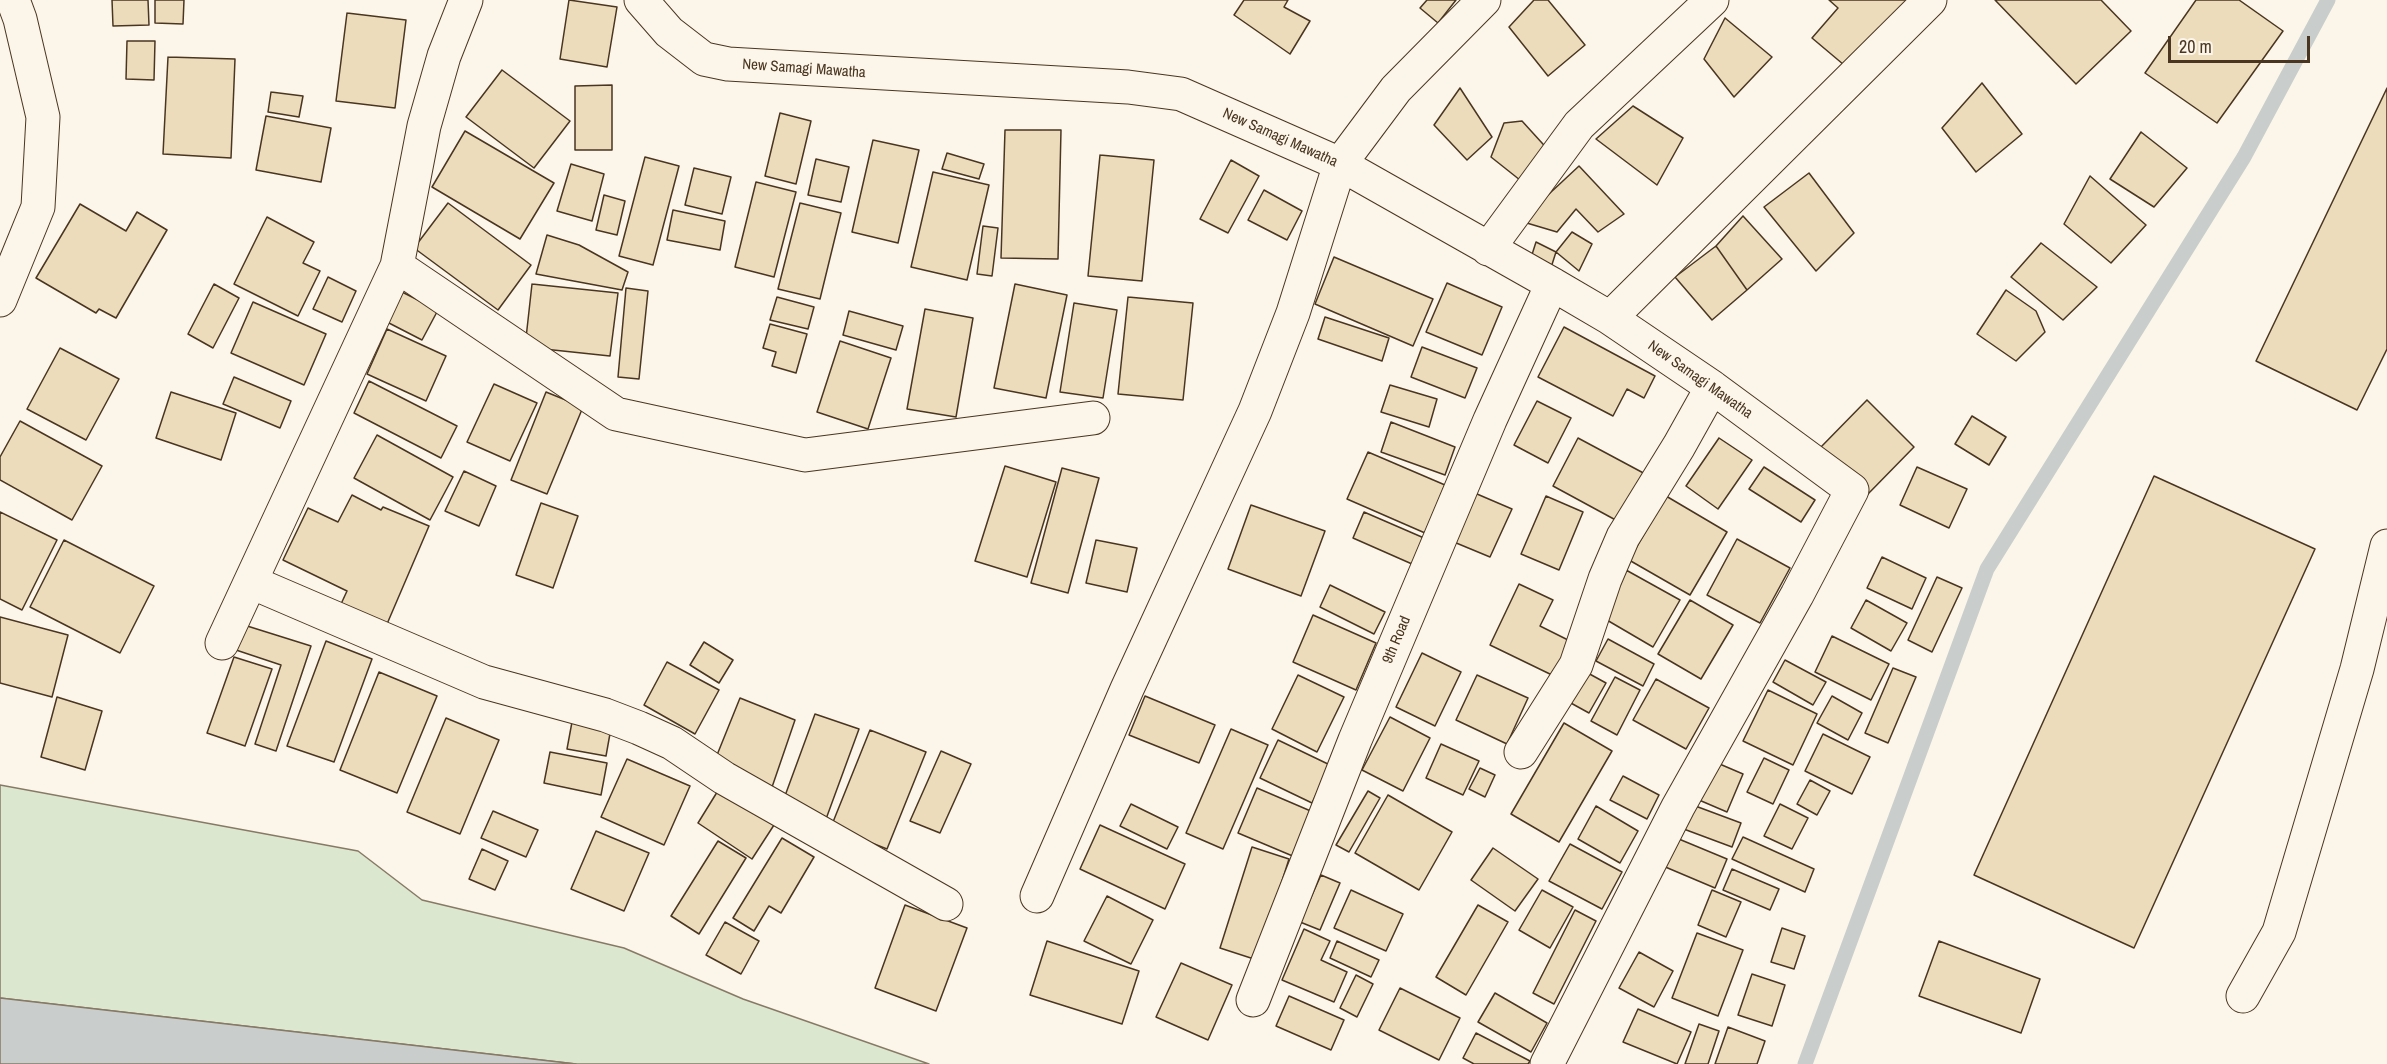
<!DOCTYPE html>
<style>
body{margin:0}
#map{position:relative;width:2387px;height:1064px;overflow:hidden;background:#fbf6e9;font-family:"Archivo Narrow",sans-serif}
canvas{display:block}
.scale{position:absolute;left:2168px;top:36px;width:142px;height:27px;box-sizing:border-box;border:3px solid #4a3520;border-top:0;padding-left:8px;font-size:18px;line-height:21px;white-space:nowrap;color:#4a3520;-webkit-text-stroke:4px #fbf6e9;paint-order:stroke}
</style>
<div id="map">
<canvas width="2387" height="1064"></canvas>
<div class="scale">20 m</div>
</div>
<script>
const context = document.querySelector('canvas').getContext('2d');
context.lineJoin = 'round';
function paint(path, color) { context.fillStyle = color; context.fill(path, 'evenodd'); }
const poly = rows => new Path2D(rows.map(r => 'M' + r).join(''));
function trace(path, color, width, dash) { context.strokeStyle = color; context.lineWidth = width; context.lineCap = dash ? 'butt' : 'round'; context.setLineDash(dash || []); context.stroke(path); }
function drawText(font, color, halo, rows, align = 'center') {
  context.font = font + ' "Archivo Narrow",sans-serif'; context.lineWidth = 4.5; context.setLineDash([]); context.textBaseline = 'middle'; context.strokeStyle = halo; context.fillStyle = color; for (const [text, x, y, turn = 0] of rows) {
    context.save(); context.translate(x, y); context.rotate((+turn || 0) * Math.PI / 180); context.textAlign = isNaN(turn) ? turn : align; if (halo) context.strokeText(text, 0, 0); context.fillText(text, 0, 0); context.restore();
  }
}
const green = poly([
 [0,785,358,851,422,900,624,948,743,999,929,1064,576,1064,0,998,0,785]
]);
const water = poly([
 [0,998,576,1064,0,1064,0,998]
]);
const stream = poly([
 [1805,1064,1987,569,2244,157,2328,0]
]);
const building = poly([
 [112,0,148,0,149,25,113,26,112,0],
 [155,0,184,0,183,24,155,23,155,0],
 [569,0,617,7,607,67,560,59,569,0],
 [1244,0,1288,0,1284,7,1310,21,1290,54,1234,15,1244,0],
 [1427,0,1456,0,1438,23,1420,8,1427,0],
 [1534,0,1548,0,1585,45,1548,76,1509,27,1534,0],
 [1829,0,1908,0,1850,70,1812,38,1838,8,1829,0],
 [1995,0,2101,0,2131,31,2076,84,1995,0],
 [2196,0,2239,0,2283,31,2217,123,2145,73,2196,0],
 [347,13,406,20,395,108,336,101,347,13],
 [1725,18,1772,57,1734,97,1704,59,1725,18],
 [127,41,155,41,154,80,126,79,127,41],
 [168,57,235,59,231,158,163,154,168,57],
 [502,70,570,121,534,168,466,117,502,70],
 [1982,83,2022,134,1976,172,1942,128,1982,83],
 [612,85,612,150,575,150,575,86,612,85],
 [1460,88,1492,137,1467,160,1434,125,1460,88],
 [2387,88,2387,349,2357,410,2256,361,2387,88],
 [271,92,303,96,299,117,268,112,271,92],
 [1633,106,1683,138,1657,185,1596,139,1633,106],
 [780,113,811,121,796,184,765,176,780,113],
 [266,116,331,128,321,182,256,170,266,116],
 [1522,121,1552,154,1525,184,1491,157,1504,123,1522,121],
 [1005,130,1061,130,1058,259,1001,258,1005,130],
 [465,131,554,183,520,239,432,187,465,131],
 [2141,132,2187,168,2154,207,2110,179,2141,132],
 [873,140,919,150,898,243,852,232,873,140],
 [947,153,984,164,979,179,942,169,947,153],
 [1100,155,1154,160,1142,281,1088,276,1100,155],
 [645,157,679,166,653,265,619,256,645,157],
 [816,159,849,167,841,202,808,195,816,159],
 [1231,160,1259,176,1228,233,1200,219,1231,160],
 [571,164,604,174,592,221,557,211,571,164],
 [1579,166,1624,214,1598,232,1576,209,1557,232,1520,221,1579,166],
 [694,168,731,177,722,214,685,205,694,168],
 [933,172,989,185,967,280,911,267,933,172],
 [1809,173,1854,233,1816,271,1764,207,1809,173],
 [2090,176,2146,225,2111,263,2064,224,2090,176],
 [756,182,796,192,774,277,735,267,756,182],
 [1264,190,1302,211,1287,240,1248,220,1264,190],
 [604,195,625,201,617,235,596,230,604,195],
 [448,203,531,265,498,310,414,248,448,203],
 [800,203,841,213,820,299,778,289,800,203],
 [80,204,126,231,137,212,167,230,116,318,99,309,96,313,36,278,80,204],
 [673,210,725,221,720,250,667,240,673,210],
 [1743,216,1782,259,1747,290,1716,246,1743,216],
 [267,217,314,242,303,263,320,271,298,316,234,284,267,217],
 [983,226,998,228,992,276,977,274,983,226],
 [1572,232,1592,244,1579,271,1556,252,1572,232],
 [547,235,579,245,628,272,622,290,536,274,547,235],
 [1536,242,1556,252,1548,277,1529,264,1536,242],
 [2041,243,2097,287,2063,320,2011,277,2041,243],
 [1716,246,1747,290,1712,320,1675,277,1716,246],
 [1334,257,1433,299,1413,346,1315,304,1334,257],
 [328,277,356,291,342,322,313,309,328,277],
 [1447,283,1502,307,1482,355,1426,332,1447,283],
 [214,284,239,298,213,348,188,334,214,284],
 [532,284,618,293,610,356,525,347,532,284],
 [1015,284,1067,295,1046,398,994,388,1015,284],
 [626,288,648,291,639,379,618,377,626,288],
 [2006,290,2036,311,2045,332,2016,361,1977,334,2006,290],
 [402,292,438,310,422,340,387,322,402,292],
 [777,297,814,307,808,329,770,320,777,297],
 [1128,297,1193,303,1183,400,1118,394,1128,297],
 [253,302,326,334,304,385,231,353,253,302],
 [1074,303,1117,310,1103,398,1060,392,1074,303],
 [925,309,973,318,956,417,907,409,925,309],
 [849,311,903,326,896,350,843,335,849,311],
 [1325,317,1389,338,1382,361,1318,339,1325,317],
 [770,324,807,334,796,373,772,366,776,352,763,348,770,324],
 [1564,327,1655,376,1644,398,1627,389,1613,416,1538,377,1564,327],
 [387,329,446,356,426,401,367,374,387,329],
 [840,341,891,358,868,429,817,412,840,341],
 [1422,347,1477,368,1465,398,1411,377,1422,347],
 [60,348,119,379,86,440,27,409,60,348],
 [234,377,291,401,280,428,223,404,234,377],
 [369,381,457,426,441,458,354,413,369,381],
 [494,384,537,403,510,461,467,442,494,384],
 [1390,385,1437,399,1429,427,1381,412,1390,385],
 [171,392,236,413,221,460,156,438,171,392],
 [546,392,583,407,547,494,511,480,546,392],
 [1867,400,1914,447,1867,495,1819,449,1867,400],
 [1537,401,1571,418,1548,463,1514,445,1537,401],
 [1972,416,2006,437,1989,465,1955,444,1972,416],
 [20,421,102,466,72,520,0,480,0,457,20,421],
 [1391,422,1455,447,1445,475,1381,452,1391,422],
 [377,435,453,477,430,520,354,478,377,435],
 [1578,438,1649,476,1623,524,1553,486,1578,438],
 [1719,438,1752,460,1718,509,1686,486,1719,438],
 [1368,452,1445,485,1425,533,1347,499,1368,452],
 [1005,466,1056,482,1027,577,975,561,1005,466],
 [1764,467,1815,500,1801,522,1749,489,1764,467],
 [1917,467,1967,489,1949,528,1900,505,1917,467],
 [1062,468,1099,478,1068,593,1031,583,1062,468],
 [464,471,496,486,479,526,445,511,464,471],
 [2154,476,2315,549,2134,948,1974,875,2154,476],
 [1470,491,1512,509,1490,557,1449,540,1470,491],
 [352,495,381,510,383,507,429,526,387,624,341,604,347,591,283,560,308,508,338,522,352,495],
 [1546,496,1583,512,1559,570,1521,554,1546,496],
 [1666,496,1727,532,1690,595,1629,560,1666,496],
 [541,503,578,516,553,588,516,575,541,503],
 [1251,505,1325,531,1301,596,1228,569,1251,505],
 [0,512,57,540,22,610,0,599,0,512],
 [1364,512,1424,538,1412,564,1353,538,1364,512],
 [1737,539,1790,568,1760,623,1707,595,1737,539],
 [64,540,154,586,120,653,30,607,64,540],
 [1096,540,1137,548,1127,592,1086,583,1096,540],
 [1882,557,1926,578,1912,609,1867,588,1882,557],
 [1626,570,1680,600,1653,647,1600,616,1626,570],
 [1937,577,1962,588,1932,652,1908,640,1937,577],
 [1519,584,1553,600,1540,626,1570,641,1554,676,1490,645,1519,584],
 [1330,585,1385,612,1374,634,1320,607,1330,585],
 [1690,600,1733,625,1701,679,1658,654,1690,600],
 [1866,600,1907,623,1891,651,1851,628,1866,600],
 [1313,615,1376,643,1356,690,1293,662,1313,615],
 [0,617,68,635,52,697,0,683,0,617],
 [244,625,311,646,276,751,255,744,281,665,236,650,244,625],
 [1832,636,1889,664,1871,700,1815,672,1832,636],
 [1608,639,1654,664,1643,686,1596,661,1608,639],
 [326,641,372,659,334,762,287,746,326,641],
 [704,642,733,660,719,683,690,665,704,642],
 [1422,653,1461,672,1435,726,1396,707,1422,653],
 [234,657,272,669,245,746,207,733,234,657],
 [1785,660,1826,682,1813,705,1773,682,1785,660],
 [667,662,719,690,695,734,644,705,667,662],
 [1893,668,1916,677,1888,743,1865,733,1893,668],
 [379,672,437,696,397,793,340,770,379,672],
 [1586,672,1606,683,1589,713,1569,702,1586,672],
 [1298,675,1344,697,1317,752,1272,729,1298,675],
 [1477,675,1528,698,1507,744,1456,720,1477,675],
 [1615,677,1640,690,1617,735,1591,721,1615,677],
 [1656,679,1709,708,1686,749,1633,720,1656,679],
 [1768,690,1817,714,1793,765,1743,741,1768,690],
 [1145,696,1215,725,1199,763,1129,735,1145,696],
 [1832,696,1862,713,1848,740,1817,723,1832,696],
 [57,697,102,711,85,770,41,757,57,697],
 [740,698,795,720,770,793,715,760,740,698],
 [815,714,859,729,826,819,782,804,815,714],
 [1390,717,1430,738,1403,791,1362,770,1390,717],
 [446,718,499,740,460,834,407,812,446,718],
 [572,722,611,728,606,756,567,749,572,722],
 [1564,723,1612,751,1559,842,1511,814,1564,723],
 [1231,729,1268,745,1223,849,1186,833,1231,729],
 [870,730,926,752,887,849,831,827,870,730],
 [1823,734,1870,757,1852,794,1805,771,1823,734],
 [1278,740,1330,765,1312,803,1260,778,1278,740],
 [1441,744,1479,761,1463,795,1426,778,1441,744],
 [941,751,971,764,940,833,910,821,941,751],
 [550,752,607,763,601,795,544,783,550,752],
 [1764,758,1789,770,1773,804,1747,792,1764,758],
 [627,759,690,786,664,845,601,817,627,759],
 [1715,762,1743,774,1727,812,1699,800,1715,762],
 [1480,768,1495,775,1485,797,1469,789,1480,768],
 [1623,776,1659,795,1647,819,1610,800,1623,776],
 [1810,780,1830,791,1817,815,1797,804,1810,780],
 [1257,788,1313,812,1295,857,1238,833,1257,788],
 [719,789,774,825,752,859,698,823,719,789],
 [1368,791,1380,798,1349,852,1336,845,1368,791],
 [1388,795,1452,832,1419,890,1355,853,1388,795],
 [1131,804,1178,827,1167,849,1120,826,1131,804],
 [1690,804,1741,823,1732,847,1681,828,1690,804],
 [1780,804,1808,818,1792,849,1764,836,1780,804],
 [1596,806,1638,831,1620,863,1578,839,1596,806],
 [493,811,538,830,526,857,481,838,493,811],
 [1100,825,1185,864,1165,909,1080,869,1100,825],
 [596,831,649,853,624,911,571,889,596,831],
 [1674,837,1727,859,1715,888,1663,866,1674,837],
 [1743,837,1814,869,1805,892,1732,859,1743,837],
 [782,838,814,857,781,913,769,906,754,931,733,918,782,838],
 [718,841,746,858,699,934,671,916,718,841],
 [1570,844,1622,872,1602,909,1549,881,1570,844],
 [1252,847,1289,859,1257,960,1220,948,1252,847],
 [1493,848,1538,879,1515,911,1471,880,1493,848],
 [482,849,508,861,495,890,469,879,482,849],
 [1732,869,1779,889,1770,910,1723,890,1732,869],
 [1321,875,1340,883,1320,930,1300,922,1321,875],
 [1351,890,1403,914,1386,951,1334,928,1351,890],
 [1542,890,1573,907,1550,948,1519,930,1542,890],
 [1712,890,1741,902,1726,937,1698,925,1712,890],
 [1107,896,1153,920,1131,964,1084,941,1107,896],
 [905,905,967,928,936,1011,875,988,905,905],
 [1478,905,1508,922,1466,995,1436,977,1478,905],
 [1575,910,1596,921,1554,1004,1533,993,1575,910],
 [725,922,759,941,741,974,706,955,725,922],
 [1782,928,1805,936,1794,969,1771,962,1782,928],
 [1304,929,1330,941,1321,960,1347,972,1334,1002,1282,980,1304,929],
 [1697,933,1743,950,1718,1016,1672,998,1697,933],
 [1047,941,1139,971,1122,1024,1030,995,1047,941],
 [1337,941,1379,960,1371,977,1330,958,1337,941],
 [1939,941,2040,979,2021,1033,1919,996,1939,941],
 [1639,952,1673,971,1654,1007,1619,988,1639,952],
 [1181,963,1232,985,1208,1040,1156,1017,1181,963],
 [1752,974,1785,985,1772,1026,1738,1015,1752,974],
 [1356,975,1373,984,1357,1017,1340,1008,1356,975],
 [1400,988,1460,1018,1439,1060,1379,1030,1400,988],
 [1495,993,1547,1023,1531,1052,1478,1022,1495,993],
 [1289,996,1344,1020,1331,1050,1276,1026,1289,996],
 [1638,1009,1691,1032,1677,1064,1623,1042,1638,1009],
 [1699,1024,1719,1031,1708,1064,1685,1064,1699,1024],
 [1728,1027,1765,1041,1757,1064,1715,1064,1728,1027],
 [1476,1033,1530,1061,1528,1064,1474,1064,1463,1058,1476,1033]
]);
const minor = poly([
 [641,0,669,32,704,59,728,64,1128,87,1181,94,1340,164,1552,284,1610,318,1712,387,1852,490,1797,595,1678,807,1547,1064],
 [1488,249,1579,125,1712,0],
 [397,266,616,414,805,455,1093,418],
 [0,300,38,207,43,117,20,19,13,0],
 [1610,318,1930,0],
 [251,582,484,682,605,715,639,728,672,743,724,778,946,904],
 [222,643,397,266,424,126,444,56,466,0],
 [1521,752,1576,665,1605,579,1623,537,1679,446,1712,387],
 [1037,896,1127,689,1255,411,1293,313,1340,164,1396,89,1484,0],
 [2243,996,2279,932,2357,669,2387,546],
 [1253,1000,1355,740,1490,420,1552,284]
]);
const streetNames = [
 ["New Samagi Mawatha",804,69,4],
 ["New Samagi Mawatha",1280,138,24],
 ["New Samagi Mawatha",1700,380,35],
 ["9th Road",1397,640,-67]
];
paint(green, '#dce7d0');
trace(green, '#887966', 1.5);
paint(water, '#c9cecd');
trace(water, '#887966', 1.5);
trace(stream, '#c9cecd', 15);
paint(building, '#ecdcbc');
trace(building, '#4a3520', 1.5);
trace(minor, '#4a3520', 35);
trace(minor, '#fbf6e9', 33);
drawText('15px', '#4a3520', '#fbf6e9', streetNames);
</script>
